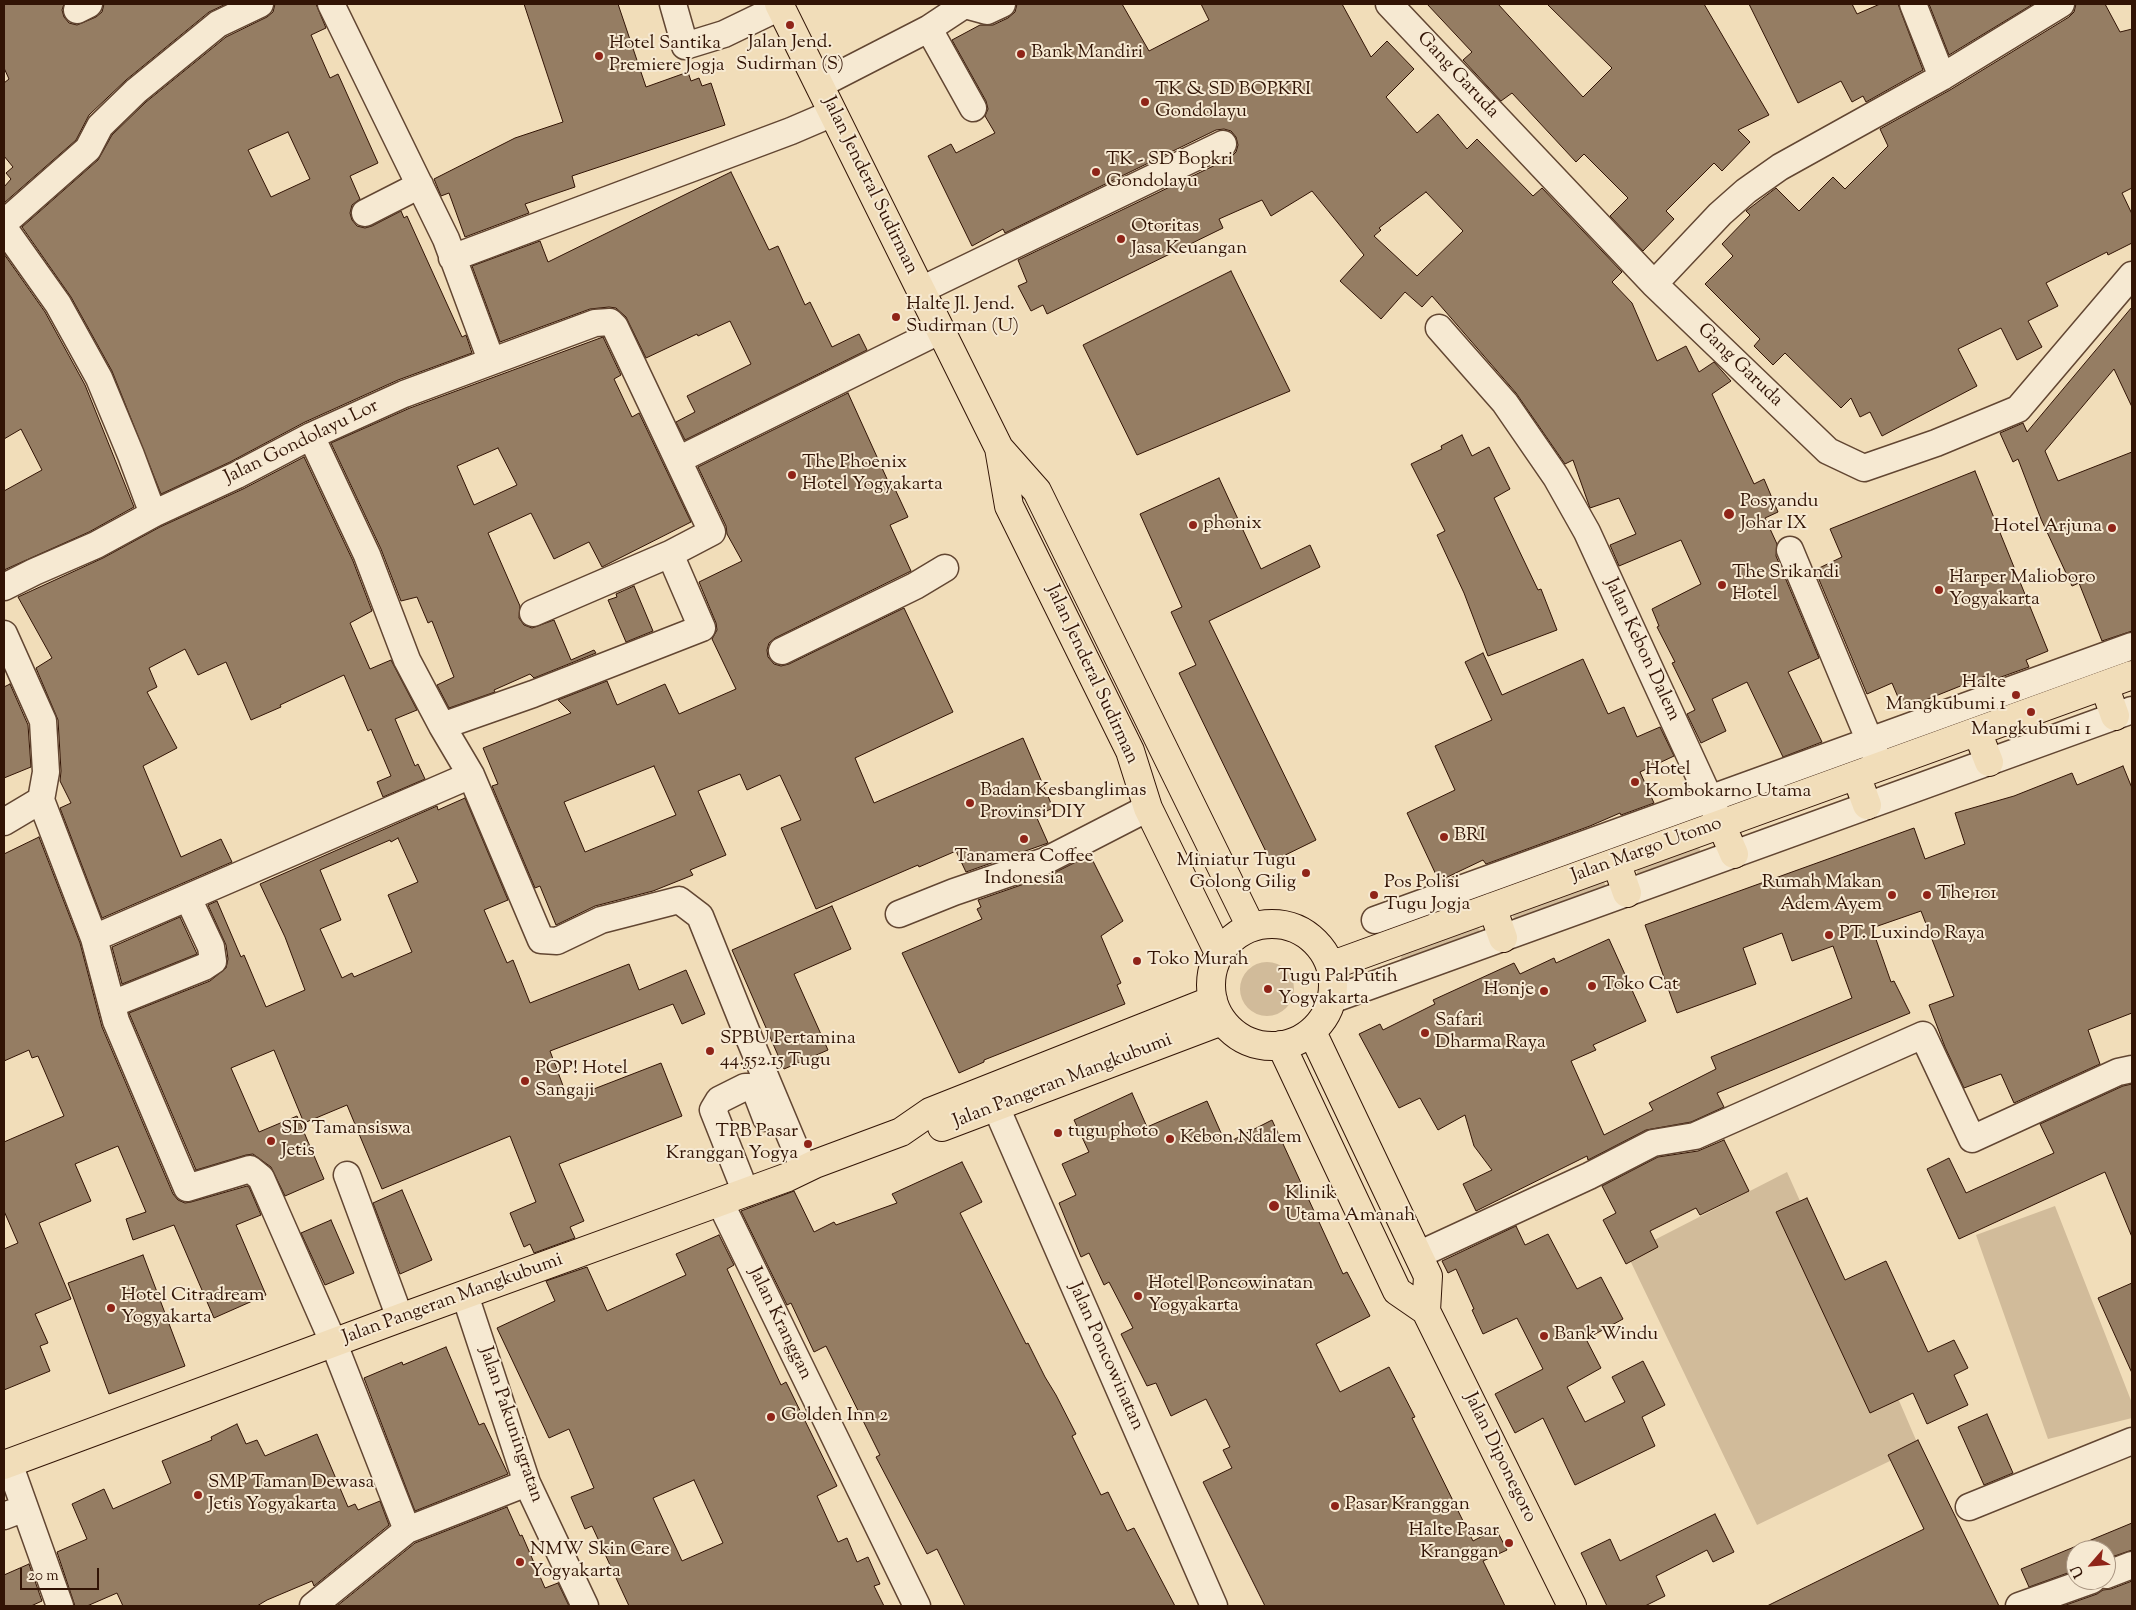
<!DOCTYPE html>
<style>
body{margin:0}
#map{position:relative;width:2136px;height:1610px;overflow:hidden;background:#f1ddb9;font-family:"Sorts Mill Goudy",serif}
canvas{display:block}
.frame{position:absolute;inset:0;border:5px solid #321405;pointer-events:none}
.north{position:absolute;left:2066px;top:1540px;width:50px;height:50px;box-sizing:border-box;background:#f6e9d2;border:1px solid #a89480;border-radius:50%;rotate:243deg;font-size:14px;font-weight:700;line-height:20px;text-align:center;color:#321405}
.north::after{content:'';display:block;margin:auto;width:18px;height:22px;background:#8f2418;clip-path:polygon(50% 0,100% 100%,50% 72%,0 100%)}
.scale{position:absolute;left:20px;top:1568px;width:79px;height:22px;box-sizing:border-box;border:2px solid #321405;border-top:0;padding-left:6px;font-size:15px;line-height:18px;white-space:nowrap;color:#321405;-webkit-text-stroke:4px #f6e9d2;paint-order:stroke}
</style>
<div id="map">
<canvas width="2136" height="1610"></canvas>
<div class="frame"></div>
<div class="north">U</div>
<div class="scale">20 m</div>
</div>
<script>
const context = document.querySelector('canvas').getContext('2d');
context.lineJoin = 'round';
function paint(path, color) { context.fillStyle = color; context.fill(path, 'evenodd'); }
const poly = rows => new Path2D(rows.map(r => 'M' + r).join(''));
function trace(path, color, width, dash) { context.strokeStyle = color; context.lineWidth = width; context.lineCap = dash ? 'butt' : 'round'; context.setLineDash(dash || []); context.stroke(path); }
function drawText(font, color, halo, rows, align = 'center') {
  context.font = font + ' "Sorts Mill Goudy",serif'; context.lineWidth = 4; context.setLineDash([]); context.textBaseline = 'middle'; context.strokeStyle = halo; context.fillStyle = color; for (const [text, x, y, turn = 0] of rows) {
    context.save(); context.translate(x, y); context.rotate((+turn || 0) * Math.PI / 180); context.textAlign = isNaN(turn) ? turn : align; if (halo) context.strokeText(text, 0, 0); context.fillText(text, 0, 0); context.restore();
  }
}
const green = poly([
 [1695,847,1700,849,1700,853,1639,875,1637,873,1638,867],
 [1602,881,1604,882,1606,887,1518,920,1513,917,1513,914],
 [1475,927,1480,929,1478,934,1402,962,1400,960,1402,955],
 '1240 989a27 27 0 1 1 54 0a27 27 0 1 1-54 0Z',
 [1787,1172,1857,1328,1866,1324,1919,1447,1757,1525,1627,1254],
 [2055,1206,2132,1403,2132,1418,2048,1439,1976,1235]
]);
const building = poly([
 [4,4,64,4,62,10,64,17,69,23,77,25,96,17,102,12,104,4,226,4,209,12,126,80,89,115,76,140,4,203,4,187,11,179,6,173,13,167,4,156,4,83,9,79,4,68,4,4],
 [275,4,316,4,326,28,311,35,330,78,338,74,378,163,350,176,360,199,352,205,350,213,352,220,357,226,365,228,372,226,401,211,404,218,407,216,462,337,466,335,472,353,398,380,305,422,230,462,161,494,112,371,71,297,22,227,98,160,112,135,146,102,226,37,267,17,273,12,275,4],
 [288,132,310,179,271,197,248,150,288,132],
 [524,4,618,4,646,87,688,72,691,81,699,78,702,86,711,83,725,125,572,176,575,187,525,204,529,213,465,237,449,193,441,196,434,179,515,138,563,122,524,4],
 [1017,4,1122,4,1149,51,1209,20,1201,4,1342,4,1371,57,1387,41,1414,69,1386,97,1417,133,1438,114,1467,149,1477,139,1533,196,1542,188,1622,272,1612,282,1632,303,1657,361,1686,346,1699,372,1714,362,1731,381,1712,394,1754,484,1764,479,1778,512,1765,518,1777,544,1776,556,1819,658,1788,672,1822,742,1783,757,1747,682,1712,699,1726,731,1701,743,1687,714,1695,710,1672,663,1675,662,1657,627,1659,626,1652,609,1701,584,1681,540,1619,566,1610,545,1636,534,1619,498,1590,508,1573,460,1565,464,1516,393,1432,296,1422,307,1405,292,1381,319,1340,281,1364,255,1312,191,1271,216,1262,200,1219,219,1223,228,1047,314,1043,305,1031,311,1018,286,1027,282,1018,260,1230,158,1236,152,1238,145,1236,137,1231,131,1224,129,1216,130,1005,233,1003,229,972,246,928,156,951,144,956,153,995,133,985,116,988,109,986,101,952,40,980,25,993,25,1008,18,1015,12,1017,4],
 [1426,192,1463,231,1417,276,1374,236,1381,230,1379,228,1426,192],
 [1427,4,1498,4,1583,97,1612,68,1547,4,1704,4,1769,115,1738,130,1750,142,1722,171,1714,163,1666,211,1674,219,1643,251,1610,216,1628,198,1584,154,1576,162,1512,93,1501,101,1463,60,1472,52,1427,4],
 [1749,4,1852,4,1857,14,1880,4,1898,4,1923,70,1866,102,1863,96,1852,102,1841,81,1798,103,1749,4],
 [1929,4,2033,4,1949,55,1929,4],
 [2076,4,2105,4,2120,32,2132,29,2132,188,2122,193,2132,214,2132,243,2108,255,2107,252,2046,283,2058,306,2028,321,2042,347,2017,360,2001,328,1958,349,1977,386,1882,436,1870,412,1860,417,1851,398,1841,408,1785,353,1773,365,1754,346,1760,339,1705,284,1733,256,1722,244,1750,215,1746,211,1776,188,1799,211,1833,177,1845,189,1888,146,1880,129,1950,90,2069,17,2074,12,2076,4],
 [731,172,769,250,778,246,805,305,810,302,832,347,859,334,867,350,685,440,676,422,695,412,687,396,751,364,730,321,698,336,697,334,646,358,626,317,616,308,609,307,590,309,500,342,472,266,540,241,548,262,731,172],
 [4,254,45,312,85,385,134,507,89,532,4,570,4,491,42,470,21,429,4,439,4,254],
 [1231,271,1290,391,1137,455,1083,345,1231,271],
 [2132,307,2132,407,2114,369,2045,451,2058,481,2132,452,2132,631,2102,641,2079,583,2072,586,2041,519,2018,459,2013,462,2000,433,2023,423,2027,432,2132,307],
 [603,337,621,375,614,379,632,417,639,413,691,522,602,567,589,542,554,559,531,513,488,533,520,606,519,618,524,625,532,628,554,620,571,660,594,650,596,653,534,678,530,674,494,690,495,692,449,708,437,685,454,677,432,621,428,623,417,597,401,601,381,549,331,443,410,408,603,337],
 [498,448,517,485,474,505,457,466,498,448],
 [848,393,892,490,895,489,908,517,890,525,911,571,775,638,769,643,767,650,768,657,774,664,781,666,789,664,904,608,953,712,855,758,874,803,1023,738,1053,808,1036,816,1048,843,966,872,956,851,919,867,918,865,816,909,781,828,801,820,780,775,747,790,740,774,698,791,726,855,690,870,693,875,653,891,595,906,556,925,540,886,535,888,492,786,498,784,483,748,571,713,558,700,607,681,617,705,665,684,679,714,736,689,712,639,717,630,716,623,699,582,742,561,727,534,726,526,698,467,848,393],
 [654,766,676,815,585,852,564,802,654,766],
 [1462,435,1472,456,1489,447,1510,489,1494,498,1538,590,1541,589,1557,630,1488,656,1464,593,1437,535,1445,531,1411,464,1442,449,1441,446,1462,435],
 [304,457,353,561,372,611,350,623,370,669,391,660,417,710,395,719,415,766,418,764,425,779,383,797,377,782,391,776,371,729,368,731,344,675,280,705,281,707,251,720,226,662,198,675,185,649,149,668,157,687,147,692,177,748,143,766,181,857,221,839,232,862,102,918,60,808,71,803,60,781,61,771,58,720,36,668,52,658,18,597,103,558,160,527,243,489,304,457],
 [1975,471,2048,651,2026,660,2029,667,1990,681,1988,675,1903,709,1892,683,1867,694,1815,570,1842,557,1830,529,1975,471],
 [1219,478,1261,569,1310,545,1320,567,1209,621,1316,840,1271,862,1179,673,1196,665,1171,612,1182,607,1140,514,1219,478],
 [634,586,653,631,626,642,608,600,617,597,616,594,634,586],
 [1483,653,1502,695,1583,659,1608,714,1624,707,1637,737,1660,727,1674,756,1640,772,1654,803,1621,815,1620,813,1590,826,1486,864,1483,860,1439,881,1407,813,1455,790,1435,746,1492,720,1465,662,1483,653],
 [10,684,28,725,31,767,4,778,4,687,10,684],
 [2123,766,2132,788,2132,1013,2088,1030,2100,1064,2014,1103,2001,1074,1964,1088,1945,1047,1929,1005,1954,996,1921,911,1872,928,1891,982,1894,981,1910,1013,1717,1093,1724,1107,1691,1122,1646,1130,1588,1160,1587,1156,1476,1211,1463,1184,1492,1170,1474,1146,1465,1115,1438,1130,1420,1098,1399,1108,1359,1034,1380,1024,1383,1030,1435,1004,1433,1000,1514,963,1520,974,1554,958,1556,963,1609,939,1646,1021,1593,1045,1596,1050,1571,1061,1604,1135,1653,1110,1649,1103,1716,1069,1711,1057,1852,998,1833,946,1792,961,1782,933,1743,948,1756,984,1677,1013,1645,925,1914,828,1925,859,1965,844,1955,813,2014,796,2072,773,2077,785,2123,766],
 [465,798,508,900,484,910,507,963,513,960,530,1003,629,964,639,990,686,970,705,1014,682,1024,673,1004,550,1051,568,1099,661,1063,682,1116,559,1164,584,1221,570,1227,575,1238,534,1253,530,1244,524,1247,510,1213,536,1202,510,1136,382,1189,347,1105,304,1123,274,1050,231,1068,259,1132,297,1116,324,1179,285,1196,271,1167,253,1154,246,1155,196,1170,129,1013,210,981,226,968,228,959,226,945,208,905,217,901,241,957,244,955,266,1007,305,990,285,937,260,884,437,806,438,810,465,798],
 [398,838,418,882,388,895,412,952,354,977,352,973,342,978,320,929,341,920,320,870,390,840,391,842,398,838],
 [39,837,80,943,102,1027,173,1194,178,1200,185,1203,191,1202,247,1186,249,1187,261,1215,236,1225,266,1295,214,1318,174,1225,133,1240,126,1219,146,1212,118,1146,75,1164,91,1201,39,1223,71,1299,35,1314,48,1343,40,1346,50,1371,4,1390,4,1249,18,1243,4,1211,4,1142,64,1116,38,1056,32,1058,29,1050,4,1061,4,854,39,837],
 [1090,855,1123,921,1101,936,1121,983,1117,985,1125,1004,984,1060,984,1062,959,1073,902,953,982,919,977,909,981,907,978,900,1050,875,1090,855],
 [832,906,851,949,794,974,828,1050,784,1069,732,950,832,906],
 [180,917,197,954,122,984,112,947,180,917],
 [2132,1084,2132,1237,2105,1172,1959,1239,1927,1169,1949,1158,1966,1193,2054,1153,2040,1124,2123,1086,2132,1084],
 [1132,1093,1147,1127,1207,1101,1225,1142,1227,1141,1227,1143,1272,1120,1343,1274,1347,1272,1370,1316,1316,1344,1340,1392,1389,1367,1415,1417,1412,1418,1473,1541,1496,1529,1507,1550,1483,1561,1505,1606,1265,1606,1203,1482,1232,1468,1223,1450,1230,1447,1206,1399,1171,1416,1156,1383,1147,1386,1121,1334,1133,1328,1109,1282,1104,1285,1089,1253,1081,1257,1059,1203,1076,1195,1062,1164,1089,1152,1074,1120,1132,1093],
 [1724,1140,1749,1191,1700,1215,1696,1208,1650,1231,1658,1247,1626,1264,1603,1220,1616,1213,1602,1186,1658,1157,1698,1151,1724,1140],
 [962,1162,982,1202,960,1213,1026,1344,1028,1343,1045,1377,1056,1395,1076,1434,1072,1436,1101,1495,1108,1492,1127,1531,1134,1528,1175,1606,965,1606,937,1549,927,1554,876,1457,880,1455,826,1346,814,1352,791,1303,787,1305,741,1211,794,1191,814,1232,834,1222,836,1225,897,1203,892,1194,962,1162],
 [402,1190,432,1260,400,1274,373,1203,402,1190],
 [1807,1198,1845,1280,1886,1261,1928,1352,1954,1340,1968,1368,1954,1375,1968,1405,1927,1424,1913,1393,1870,1413,1776,1212,1807,1198],
 [331,1220,354,1273,325,1285,301,1233,331,1220],
 [1516,1226,1525,1245,1548,1234,1577,1289,1601,1277,1623,1319,1586,1339,1601,1368,1567,1387,1585,1422,1625,1402,1612,1377,1643,1361,1665,1405,1642,1417,1655,1446,1575,1485,1543,1418,1515,1433,1495,1394,1543,1369,1517,1318,1483,1334,1472,1310,1474,1309,1456,1269,1448,1273,1442,1261,1516,1226],
 [719,1235,734,1265,727,1269,781,1385,786,1382,837,1486,817,1496,838,1542,847,1538,857,1562,868,1557,880,1584,874,1586,884,1606,629,1606,592,1526,585,1529,571,1497,594,1488,569,1429,549,1438,497,1328,555,1301,546,1281,587,1267,607,1311,686,1275,676,1254,719,1235],
 [694,1480,723,1543,682,1561,653,1498,694,1480],
 [143,1255,185,1366,109,1394,68,1283,143,1255],
 [2132,1283,2132,1373,2098,1298,2132,1283],
 [446,1347,479,1425,484,1423,508,1474,415,1511,364,1378,402,1362,403,1365,446,1347],
 [1987,1414,2013,1473,1984,1485,1958,1427,1987,1414],
 [237,1424,246,1444,257,1440,265,1456,317,1434,348,1507,355,1504,358,1510,380,1501,389,1525,314,1586,312,1581,267,1600,257,1606,123,1606,117,1593,87,1606,75,1606,57,1552,87,1539,72,1504,104,1489,113,1509,171,1483,162,1461,212,1440,211,1437,237,1424],
 [1918,1440,1999,1606,1767,1606,1924,1529,1888,1455,1918,1440],
 [507,1507,520,1536,522,1535,545,1588,558,1583,569,1606,337,1606,415,1543,507,1507],
 [1715,1514,1734,1552,1713,1562,1707,1550,1656,1576,1665,1596,1645,1606,1607,1606,1581,1553,1610,1539,1620,1561,1715,1514],
 [2132,1523,2132,1550,2106,1559,2106,1550,2076,1550,2076,1570,2029,1587,2021,1569,2132,1523],
 [29,1564,42,1601,31,1606,4,1606,4,1575,29,1564],
 [2132,1581,2132,1606,2063,1606,2097,1594,2103,1590,2111,1589,2132,1581]
]);
const minor = poly([
 [331,4,446,239,491,360],
 [673,4,685,46,724,34,780,7],
 [1389,4,1654,284,1828,451,1864,468,1936,443,2018,409,2132,275],
 [1913,4,1942,77],
 [965,5,987,11,1002,4],
 [77,10,89,4],
 [934,38,973,108],
 [819,85,928,29,966,4],
 [365,213,420,185],
 [4,223,88,149,100,126,136,91,218,24,260,4],
 [4,228,58,304,99,378,131,455,153,514],
 [452,258,791,131,833,113],
 [1654,284,1720,214,1746,191,1780,167,1942,77,2061,4],
 [921,290,1223,144],
 [1439,328,1505,403,1556,477,1587,532,1717,815],
 [311,436,367,555,407,660,442,726],
 [678,460,712,532,670,554,702,628,533,694,442,726,471,775,541,940,557,941,601,920,679,900,700,916,749,1038,804,1169],
 [1790,550,1876,756],
 [4,587,34,572,96,545,153,514,237,475,311,436,404,394,595,323,610,322,615,327,678,460,941,330],
 [533,613,670,554],
 [4,634,43,721,46,772,41,800,94,938,116,1021,187,1188,250,1169,261,1178,334,1344,407,1530,313,1606],
 [782,651,915,586,945,568],
 [4,822,41,800],
 [899,914,954,892,1045,861,1148,808],
 [1375,920,2132,646],
 [94,938,471,775],
 [1331,1000,2132,710],
 [112,1004,204,967,213,961,211,947,188,898],
 [996,1107,1214,1606],
 [347,1175,400,1318],
 [746,1193,713,1110,719,1100,745,1087,749,1087,756,1092,766,1118],
 [720,1202,917,1606],
 [1418,1255,1589,1176,1653,1143,1695,1136,1923,1035,1972,1139,2118,1072,2132,1069],
 [465,1295,527,1483,585,1606],
 [9,1463,60,1606],
 [1969,1507,2132,1441],
 [4,1516,25,1508],
 [407,1530,527,1483],
 [2106,1575,2132,1565],
 [2019,1606,2092,1580]
]);
const major = poly([
 [779,4,999,448,1037,491,1251,927],
 [999,448,1009,506,1130,751,1148,808,1219,953],
 [2104,685,2115,716],
 [1977,731,1989,762],
 [1856,775,1867,805],
 [1721,824,1734,854],
 [1616,862,1627,893],
 [1492,907,1503,938],
 '1211 985a61 61 0 1 1 122 0a61 61 0 1 1-122 0Z',
 [1330,966,2132,675],
 [1312,1032,1428,1276,1426,1311],
 [1281,1045,1397,1291,1426,1311,1572,1606],
 [942,1127,1222,1021],
 [4,1465,400,1318,788,1177,815,1164,901,1132,930,1112,1213,1000]
]);
const markers = [
 [790,25,5,"#8f2418"],
 [1021,54,5,"#8f2418"],
 [599,56,5,"#8f2418"],
 [1145,102,5,"#8f2418"],
 [1096,172,5,"#8f2418"],
 [1121,239,5,"#8f2418"],
 [896,317,5,"#8f2418"],
 [792,475,5,"#8f2418"],
 [1729,514,6,"#8f2418"],
 [1193,525,5,"#8f2418"],
 [2112,528,5,"#8f2418"],
 [1722,585,5,"#8f2418"],
 [1939,590,5,"#8f2418"],
 [2016,695,5,"#8f2418"],
 [2031,712,5,"#8f2418"],
 [1635,782,5,"#8f2418"],
 [970,803,5,"#8f2418"],
 [1444,837,5,"#8f2418"],
 [1024,839,5,"#8f2418"],
 [1306,873,5,"#8f2418"],
 [1374,895,5,"#8f2418"],
 [1892,895,5,"#8f2418"],
 [1927,895,5,"#8f2418"],
 [1829,935,5,"#8f2418"],
 [1137,961,5,"#8f2418"],
 [1592,986,5,"#8f2418"],
 [1268,989,5,"#8f2418"],
 [1544,991,5,"#8f2418"],
 [1425,1033,5,"#8f2418"],
 [710,1051,5,"#8f2418"],
 [525,1081,5,"#8f2418"],
 [1058,1133,5,"#8f2418"],
 [1170,1139,5,"#8f2418"],
 [271,1141,5,"#8f2418"],
 [808,1144,5,"#8f2418"],
 [1274,1206,6,"#8f2418"],
 [1138,1296,5,"#8f2418"],
 [111,1308,5,"#8f2418"],
 [1544,1336,5,"#8f2418"],
 [771,1417,5,"#8f2418"],
 [198,1495,5,"#8f2418"],
 [1335,1506,5,"#8f2418"],
 [1509,1543,5,"#8f2418"],
 [520,1562,5,"#8f2418"]
];
const poiNames = [
 ["Jalan Jend.",790,44,"center"],
 ["Sudirman (S)",790,66,"center"],
 ["Hotel Santika",609,45],
 ["Premiere Jogja",609,67],
 ["Bank Mandiri",1031,54],
 ["TK & SD BOPKRI",1155,91],
 ["Gondolayu",1155,113],
 ["TK - SD Bopkri",1106,161],
 ["Gondolayu",1106,183],
 ["Otoritas",1131,228],
 ["Jasa Keuangan",1131,250],
 ["Halte Jl. Jend.",906,306],
 ["Sudirman (U)",906,328],
 ["The Phoenix",802,464],
 ["Hotel Yogyakarta",802,486],
 ["Posyandu",1740,503],
 ["Johar IX",1740,525],
 ["phonix",1203,525],
 ["Hotel Arjuna",2102,528,"right"],
 ["The Srikandi",1732,574],
 ["Hotel",1732,596],
 ["Harper Malioboro",1949,579],
 ["Yogyakarta",1949,601],
 ["Halte",2006,684,"right"],
 ["Mangkubumi 1",2006,706,"right"],
 ["Mangkubumi 1",2031,731,"center"],
 ["Hotel",1645,771],
 ["Kombokarno Utama",1645,793],
 ["Badan Kesbanglimas",980,792],
 ["Provinsi DIY",980,814],
 ["BRI",1454,837],
 ["Tanamera Coffee",1024,858,"center"],
 ["Indonesia",1024,880,"center"],
 ["Miniatur Tugu",1296,862,"right"],
 ["Golong Gilig",1296,884,"right"],
 ["Pos Polisi",1384,884],
 ["Tugu Jogja",1384,906],
 ["Rumah Makan",1882,884,"right"],
 ["Adem Ayem",1882,906,"right"],
 ["The 101",1937,895],
 ["PT. Luxindo Raya",1839,935],
 ["Toko Murah",1147,961],
 ["Tugu Pal Putih",1278,978],
 ["Yogyakarta",1278,1000],
 ["Toko Cat",1602,986],
 ["Honje",1534,991,"right"],
 ["Safari",1435,1022],
 ["Dharma Raya",1435,1044],
 ["SPBU Pertamina",720,1040],
 ["44.552.15 Tugu",720,1062],
 ["POP! Hotel",535,1070],
 ["Sangaji",535,1092],
 ["SD Tamansiswa",281,1130],
 ["Jetis",281,1152],
 ["TPB Pasar",798,1133,"right"],
 ["Kranggan Yogya",798,1155,"right"],
 ["tugu photo",1068,1133],
 ["Kebon Ndalem",1180,1139],
 ["Klinik",1285,1195],
 ["Utama Amanah",1285,1217],
 ["Hotel Poncowinatan",1148,1285],
 ["Yogyakarta",1148,1307],
 ["Hotel Citradream",121,1297],
 ["Yogyakarta",121,1319],
 ["Bank Windu",1554,1336],
 ["Golden Inn 2",781,1417],
 ["SMP Taman Dewasa",208,1484],
 ["Jetis Yogyakarta",208,1506],
 ["Pasar Kranggan",1345,1506],
 ["Halte Pasar",1499,1532,"right"],
 ["Kranggan",1499,1554,"right"],
 ["NMW Skin Care",530,1551],
 ["Yogyakarta",530,1573]
];
const streetNames = [
 ["Gang Garuda",1457,76,47],
 ["Jalan Jenderal Sudirman",869,186,64],
 ["Gang Garuda",1739,366,44],
 ["Jalan Gondolayu Lor",302,443,-26],
 ["Jalan Kebon Dalem",1641,650,65],
 ["Jalan Jenderal Sudirman",1091,675,65],
 ["Jalan Margo Utomo",1647,851,-20],
 ["Jalan Pangeran Mangkubumi",1063,1082,-21],
 ["Jalan Pangeran Mangkubumi",453,1300,-20],
 ["Jalan Kranggan",779,1324,64],
 ["Jalan Poncowinatan",1105,1357,66],
 ["Jalan Pakuningratan",510,1425,71],
 ["Jalan Diponegoro",1499,1458,64]
];
paint(green, '#d1bb9a');
paint(building, '#957d63');
trace(building, '#321405', 1);
trace(minor, '#624632', 29);
trace(major, '#321405', 30);
trace(minor, '#f6e9d2', 26);
trace(major, '#f1ddb9', 28);
for (const [x, y, r, color] of markers) { const dot = new Path2D(); dot.arc(x, y, r, 0, 2 * Math.PI); context.fillStyle = color; context.fill(dot); trace(dot, '#f6e9d2', 2); }
drawText('19px', '#321405', '#f6e9d2', poiNames, 'left');
drawText('19px', '#321405', '#f6e9d2', streetNames);
</script>
